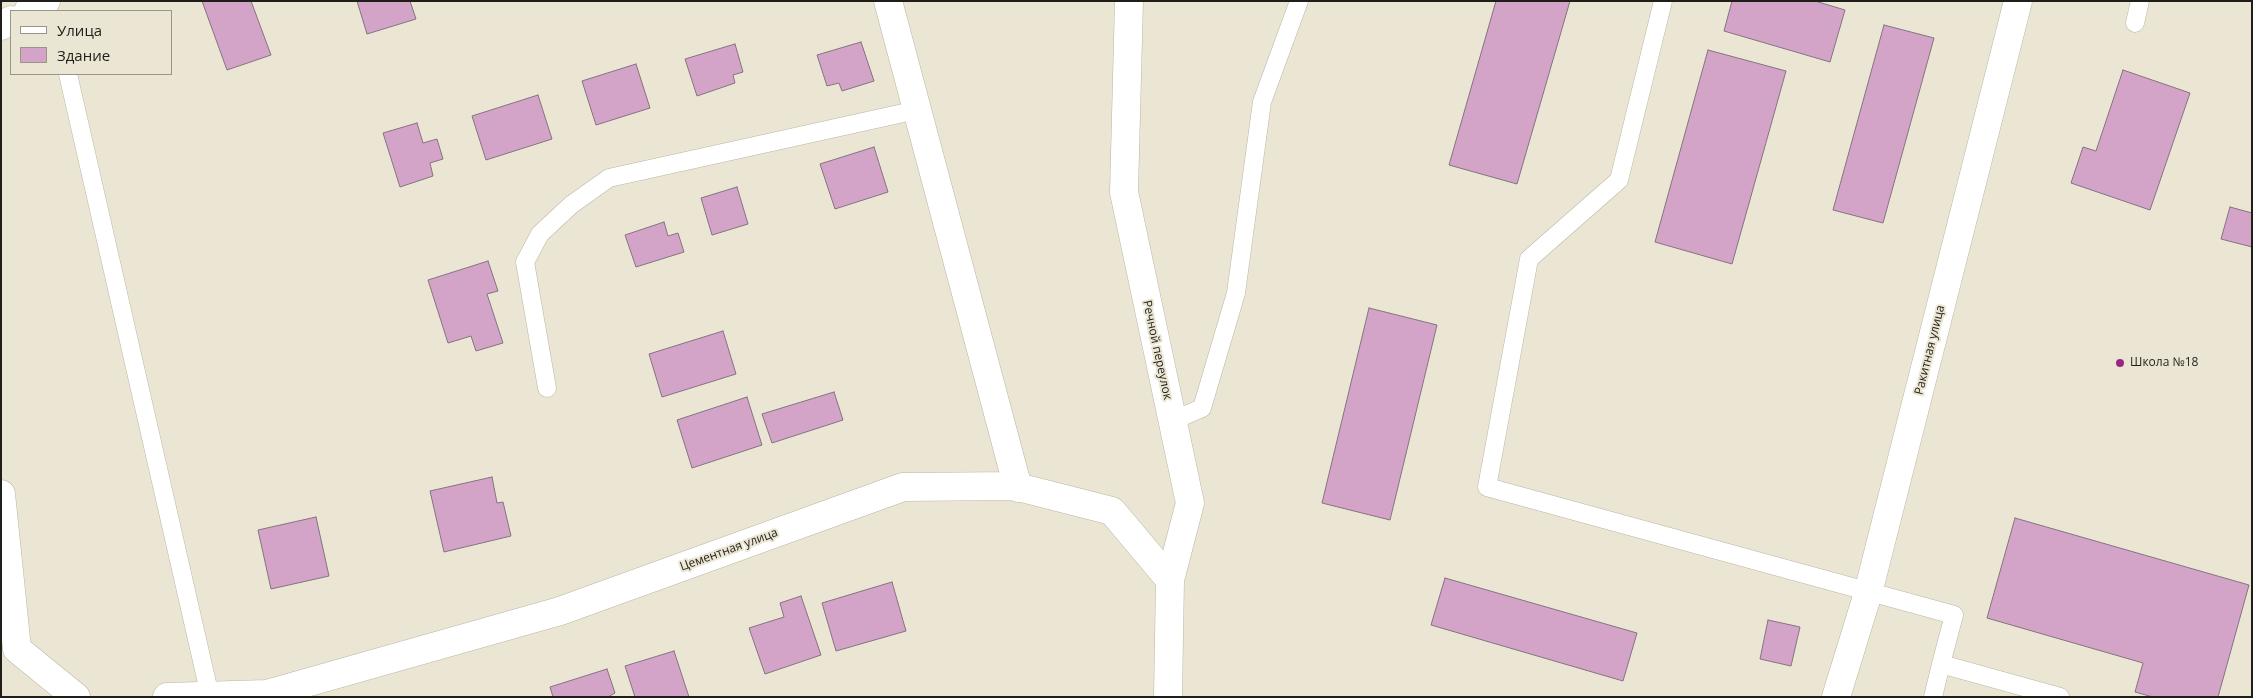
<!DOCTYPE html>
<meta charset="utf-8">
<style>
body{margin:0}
#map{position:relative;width:2253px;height:698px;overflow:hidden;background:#eae6d3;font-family:"Open Sans",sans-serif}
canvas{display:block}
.frame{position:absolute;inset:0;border:2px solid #201e18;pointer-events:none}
.legend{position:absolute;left:10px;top:10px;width:162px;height:65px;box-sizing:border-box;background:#eae6d3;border:1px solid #999688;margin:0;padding:6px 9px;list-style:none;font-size:15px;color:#201e18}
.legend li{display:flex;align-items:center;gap:10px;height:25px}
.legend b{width:25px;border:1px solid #999688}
</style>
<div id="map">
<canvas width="2253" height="698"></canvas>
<div class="frame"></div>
<ul class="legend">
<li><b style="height:6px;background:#fff"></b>Улица</li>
<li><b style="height:14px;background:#d4a4c8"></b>Здание</li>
</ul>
</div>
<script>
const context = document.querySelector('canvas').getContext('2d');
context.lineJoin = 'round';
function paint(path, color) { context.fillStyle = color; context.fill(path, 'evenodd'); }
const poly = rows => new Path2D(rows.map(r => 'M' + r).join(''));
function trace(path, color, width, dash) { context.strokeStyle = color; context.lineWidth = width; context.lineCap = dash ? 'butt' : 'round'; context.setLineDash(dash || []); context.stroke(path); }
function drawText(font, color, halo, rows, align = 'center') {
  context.font = font + ' "Open Sans",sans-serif'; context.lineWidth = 4; context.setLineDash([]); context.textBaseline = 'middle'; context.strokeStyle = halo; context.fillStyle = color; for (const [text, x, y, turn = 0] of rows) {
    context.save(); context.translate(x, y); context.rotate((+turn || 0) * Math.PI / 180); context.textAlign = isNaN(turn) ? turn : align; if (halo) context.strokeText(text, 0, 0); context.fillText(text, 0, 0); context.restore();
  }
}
const building = poly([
 [202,1,251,1,271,55,227,70,202,1],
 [357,1,410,1,416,19,367,34,357,1],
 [1496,1,1570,1,1517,184,1449,165,1496,1],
 [1732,1,1815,1,1845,10,1830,62,1724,31,1732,1],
 [1884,25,1934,38,1883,223,1833,210,1884,25],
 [861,42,874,81,842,91,839,83,827,86,817,55,861,42],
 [735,44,743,72,733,75,735,83,697,96,685,59,735,44],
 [1708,50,1786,71,1732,264,1655,242,1708,50],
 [636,64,650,108,596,125,582,81,636,64],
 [2123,70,2190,93,2150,210,2071,183,2083,147,2096,151,2123,70],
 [538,95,552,139,486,160,472,116,538,95],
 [417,123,423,143,437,139,443,159,430,163,433,176,400,187,383,133,417,123],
 [874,147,888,192,835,209,820,164,874,147],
 [737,187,748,224,712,235,701,198,737,187],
 [2230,207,2252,213,2252,247,2221,239,2230,207],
 [664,222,668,236,678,233,684,252,636,267,625,235,664,222],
 [488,261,498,291,487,294,503,343,476,351,471,336,448,343,428,280,488,261],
 [1369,308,1437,325,1390,520,1322,503,1369,308],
 [723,331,736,374,662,397,649,354,723,331],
 [834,392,843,420,772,443,762,414,834,392],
 [747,397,762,445,692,468,677,420,747,397],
 [492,477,497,503,503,502,511,536,444,552,430,491,492,477],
 [316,517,329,576,271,589,258,530,316,517],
 [2015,518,2249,585,2218,697,2153,697,2135,692,2143,663,1987,618,2015,518],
 [1445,578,1637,633,1623,681,1431,625,1445,578],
 [892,582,906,631,836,651,822,603,892,582],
 [801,596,821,655,765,674,749,628,784,617,780,603,801,596],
 [1768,620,1800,627,1791,666,1760,659,1768,620],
 [674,651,689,697,635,697,625,666,674,651],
 [607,669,615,693,608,697,553,697,550,687,607,669]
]);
const service = poly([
 [1663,1,1619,180,1529,259,1487,487,1954,615,1941,664],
 [2135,23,2140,1],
 [68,74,210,696],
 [547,388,525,262,540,234,571,205,609,178,917,110],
 [1172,421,1202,408,1236,293,1262,102,1299,1],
 [1933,697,1941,664,2060,697]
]);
const minor = poly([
 [888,1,1018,488],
 [1129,1,1124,192,1190,503,1170,580,1168,697],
 [28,11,46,1],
 [1,26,11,20],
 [1,494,17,649,76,697],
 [167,697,267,694],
 [265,697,267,694,560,611,903,487,1014,486,1112,511,1170,580],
 [1836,697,1868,593,2018,1]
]);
const markers = [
 [2120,363,5,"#962685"]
];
const streetNames = [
 ["Речной переулок",1157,350,78],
 ["Ракитная улица",1930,350,-76],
 ["Цементная улица",729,550,-20]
];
const poiNames = [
 ["Школа №18",2130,363]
];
paint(building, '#d4a4c8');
trace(building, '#83737f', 1);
trace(service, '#bab6a3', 19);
trace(minor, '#bab6a3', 29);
trace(service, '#fff', 18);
trace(minor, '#fff', 28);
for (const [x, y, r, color] of markers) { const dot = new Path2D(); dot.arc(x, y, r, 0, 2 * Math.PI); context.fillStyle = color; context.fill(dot); trace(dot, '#eae6d3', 2); }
drawText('12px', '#201e18', '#eae6d3', streetNames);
drawText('12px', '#201e18', '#eae6d3', poiNames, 'left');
</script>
